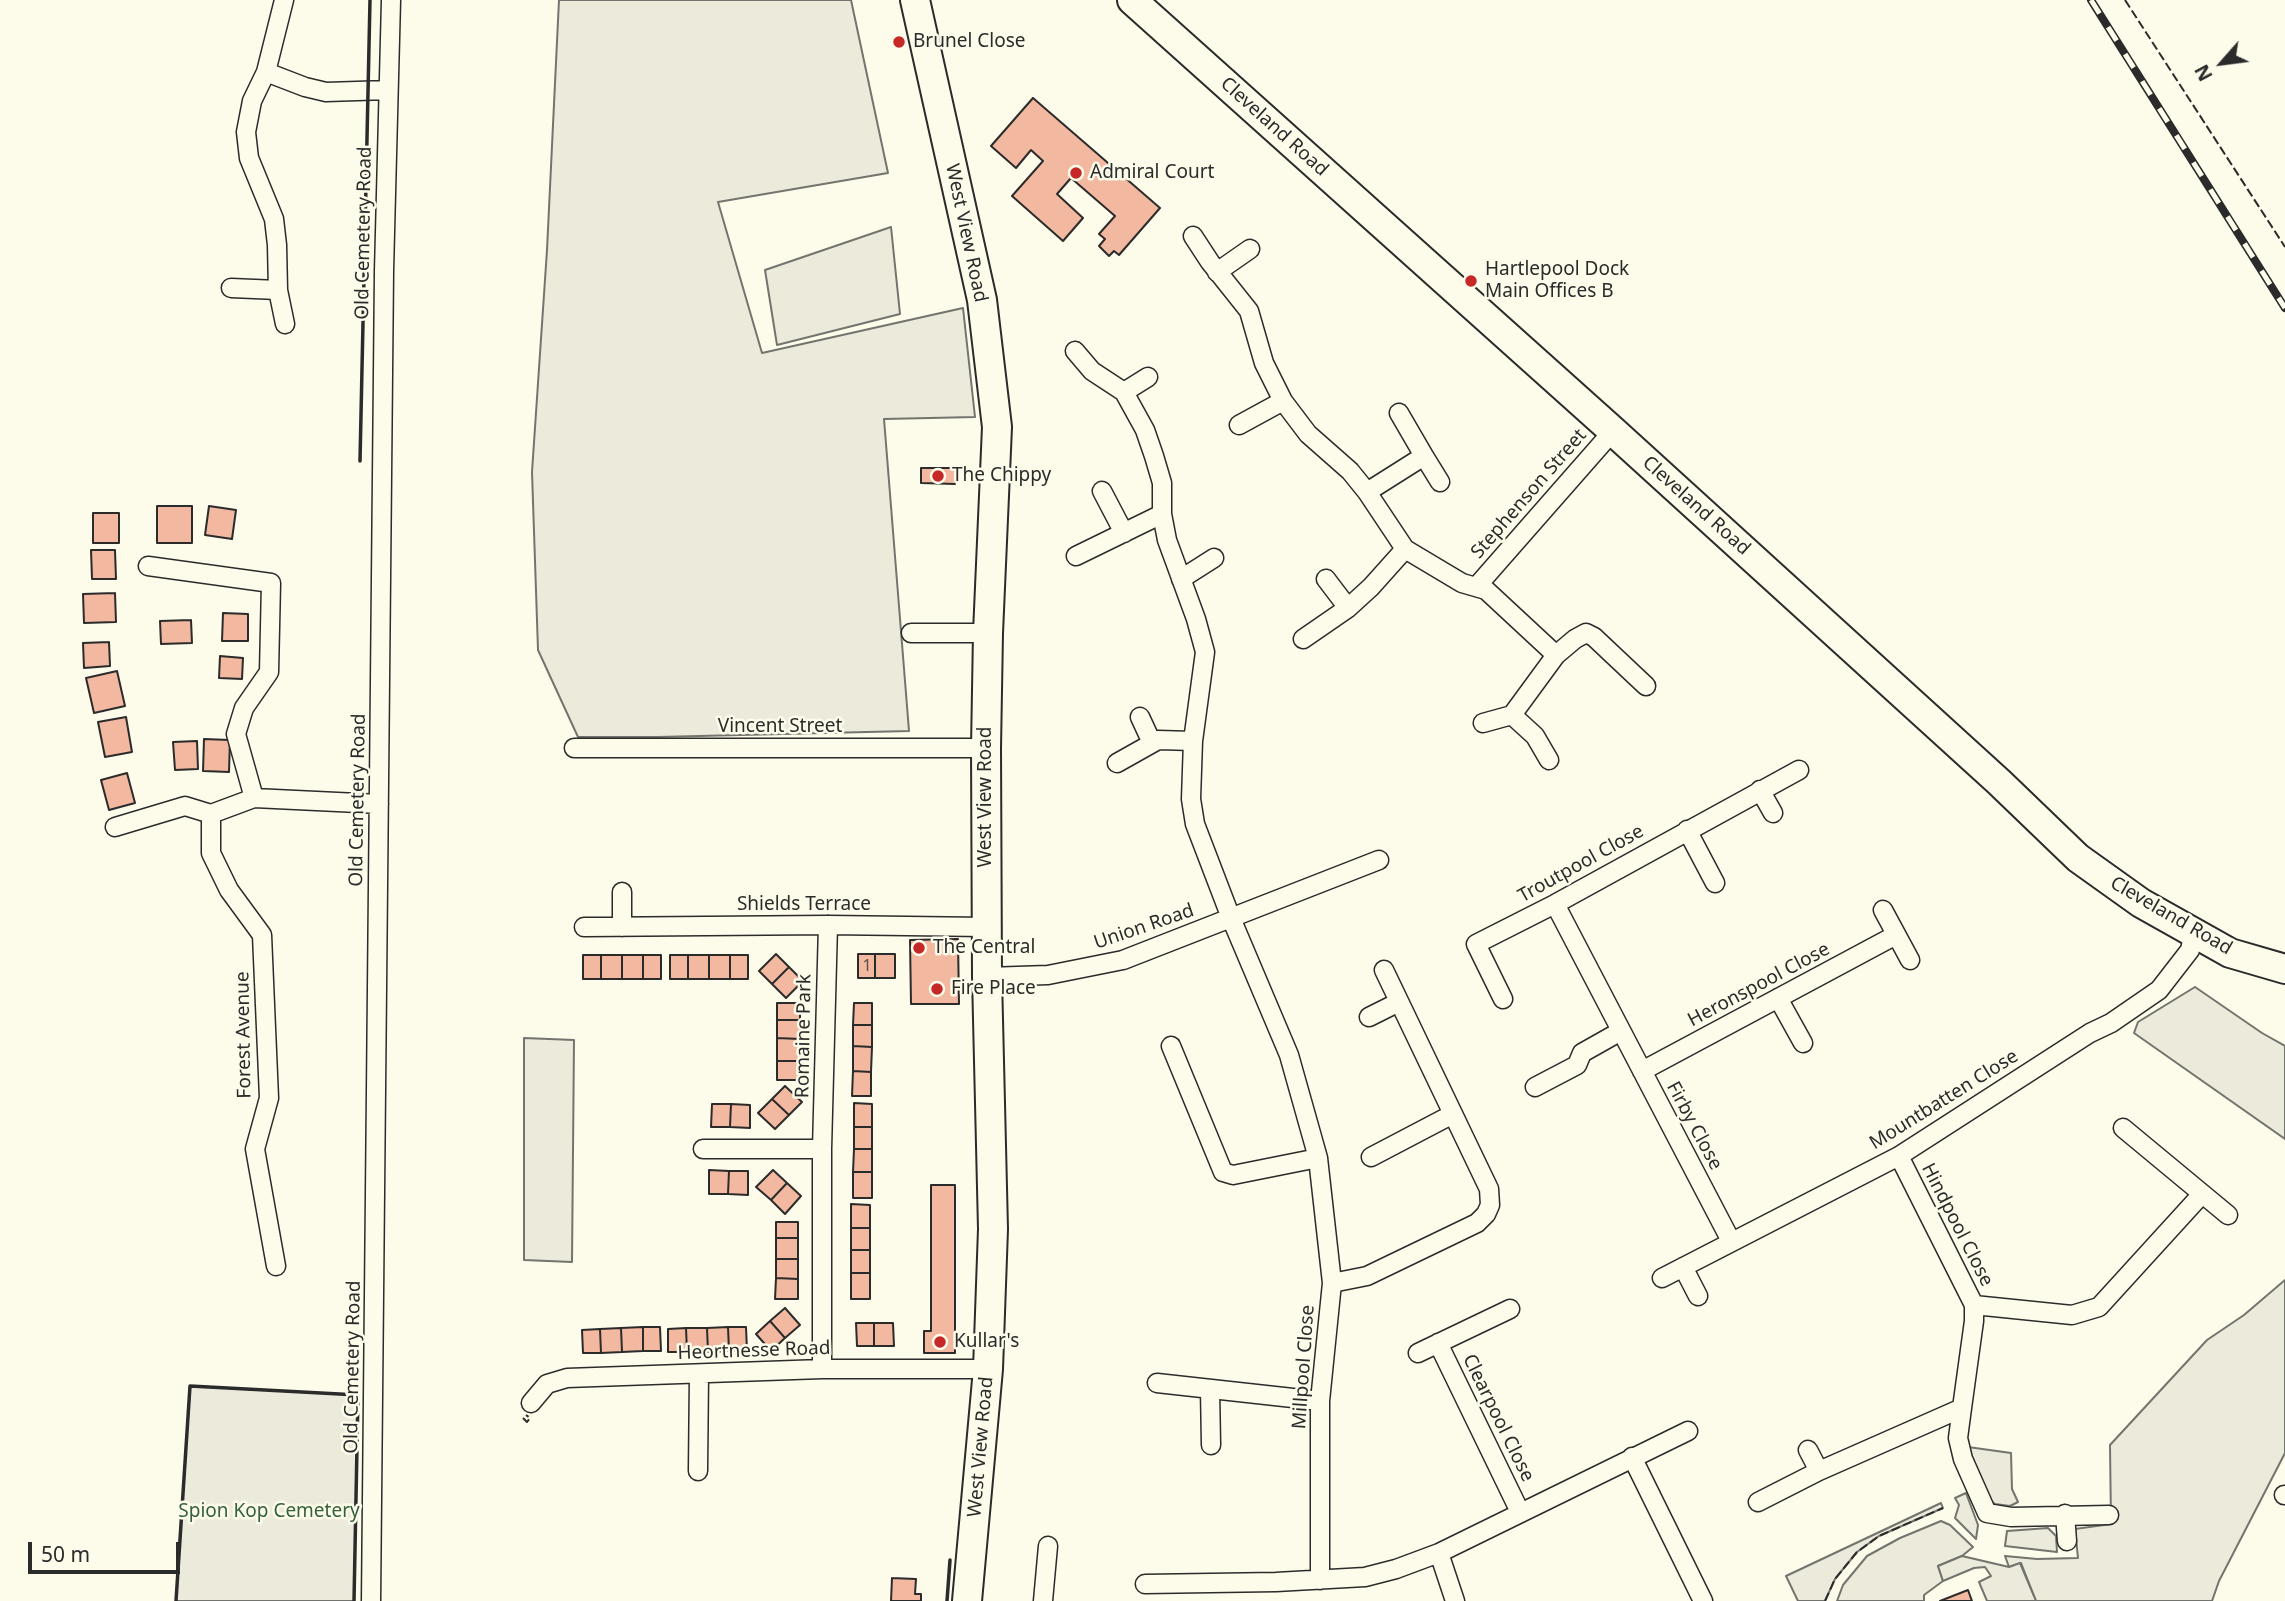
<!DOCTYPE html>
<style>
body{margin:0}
#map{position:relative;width:2285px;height:1601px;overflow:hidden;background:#fdfbea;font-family:"Noto Sans",sans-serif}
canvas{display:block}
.north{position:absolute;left:2187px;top:28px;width:70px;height:70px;-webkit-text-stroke:5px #fdfbea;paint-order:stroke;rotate:242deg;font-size:19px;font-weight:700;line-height:28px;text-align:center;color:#2b2b2b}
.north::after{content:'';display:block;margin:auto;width:24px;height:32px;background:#2b2b2b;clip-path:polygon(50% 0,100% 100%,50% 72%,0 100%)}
.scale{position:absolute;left:28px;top:1542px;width:152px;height:32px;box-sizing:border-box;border:4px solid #2b2b2b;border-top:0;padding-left:9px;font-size:21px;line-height:24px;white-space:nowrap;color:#2b2b2b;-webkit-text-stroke:5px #fdfbea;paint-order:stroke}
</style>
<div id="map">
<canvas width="2285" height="1601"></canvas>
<div class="north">N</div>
<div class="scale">50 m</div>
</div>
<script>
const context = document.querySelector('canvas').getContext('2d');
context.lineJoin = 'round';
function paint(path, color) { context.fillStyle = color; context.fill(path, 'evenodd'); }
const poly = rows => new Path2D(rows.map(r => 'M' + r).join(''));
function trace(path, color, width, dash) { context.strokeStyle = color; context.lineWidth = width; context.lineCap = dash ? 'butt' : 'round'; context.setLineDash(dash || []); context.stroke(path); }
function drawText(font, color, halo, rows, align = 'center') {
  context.font = font + ' "Noto Sans",sans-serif'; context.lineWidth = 5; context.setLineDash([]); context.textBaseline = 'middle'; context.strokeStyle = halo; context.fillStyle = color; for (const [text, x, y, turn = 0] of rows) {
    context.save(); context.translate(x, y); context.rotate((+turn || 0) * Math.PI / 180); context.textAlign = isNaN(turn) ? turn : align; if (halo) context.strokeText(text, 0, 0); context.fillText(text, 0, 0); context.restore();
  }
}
const green = poly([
 [559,0,851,0,888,173,718,202,762,353,963,308,975,417,884,419,909,731,657,737,578,737,538,650,532,472,547,250,559,0],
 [2195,987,2262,1033,2285,1046,2285,1139,2134,1033,2138,1022,2195,987],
 [524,1038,574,1040,572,1262,524,1260,524,1038],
 [2285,1280,2285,1453,2219,1581,2212,1601,2036,1601,2021,1563,2009,1567,2005,1556,2037,1559,2078,1558,2075,1529,2111,1524,2110,1445,2207,1340,2244,1315,2285,1280],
 [190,1386,358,1395,354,1601,176,1601,190,1386],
 [1968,1447,2011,1453,2012,1489,2018,1502,2010,1506,1995,1504,1990,1500,1968,1447],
 [1966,1493,1978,1525,1976,1539,1955,1518,1959,1505,1955,1498,1966,1493],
 [1941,1503,1943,1508,1879,1536,1857,1552,1835,1579,1825,1601,1798,1601,1786,1576,1941,1503],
 [1941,1521,1950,1525,1973,1547,1962,1556,1938,1566,1943,1581,1924,1595,1924,1601,1837,1601,1843,1585,1867,1556,1900,1538,1941,1521],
 [2048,1528,2056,1536,2057,1552,2005,1546,2007,1531,2048,1528]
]);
const parking = poly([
 [891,227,900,314,777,345,765,270,891,227],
 [1962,1556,2009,1567,2020,1563,2036,1601,1987,1601,1979,1582,1991,1576,1985,1567,1974,1568,1943,1581,1938,1566,1962,1556]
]);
const building = poly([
 [1033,98,1160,208,1119,255,1114,251,1109,256,1099,246,1105,239,1099,234,1115,216,1071,178,1057,194,1083,218,1063,241,1012,196,1043,161,1031,150,1016,168,991,146,1033,98],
 [921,468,956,468,955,484,921,483,921,468],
 [157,506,192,506,192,543,157,543,157,506],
 [209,506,236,510,232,539,205,535,209,506],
 [93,513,119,513,119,543,93,543,93,513],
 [91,550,115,550,116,579,92,579,91,550],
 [115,593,116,622,84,623,83,594,115,593],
 [223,613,248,614,248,641,222,641,223,613],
 [191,620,192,643,161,644,160,621,191,620],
 [109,642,110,666,84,668,83,643,109,642],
 [220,656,243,658,242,679,219,678,220,656],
 [117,671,125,706,94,713,86,678,117,671],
 [126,717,132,752,105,757,98,722,126,717],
 [204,739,230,740,229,772,203,771,204,739],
 [197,741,198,769,175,770,173,742,197,741],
 [127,773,135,803,109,810,101,780,127,773],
 [958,939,959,1004,911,1004,910,940,958,939],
 [776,954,789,967,772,984,759,971,776,954],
 [858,954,875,954,875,978,858,978,858,954],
 [875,954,895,954,895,978,875,978,875,954],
 [583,955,601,955,601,979,583,979,583,955],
 [601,955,622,955,622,979,601,979,601,955],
 [622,955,643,955,643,979,622,979,622,955],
 [643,955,661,955,661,979,643,979,643,955],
 [670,955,688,955,688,979,670,979,670,955],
 [688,955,709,955,709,979,688,979,688,955],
 [709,955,730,955,730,979,709,979,709,955],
 [730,955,748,955,748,979,730,979,730,955],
 [789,967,803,981,786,998,772,984,789,967],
 [777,1003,800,1003,800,1020,777,1020,777,1003],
 [854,1003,872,1003,872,1025,853,1025,854,1003],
 [777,1020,800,1020,800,1039,777,1038,777,1020],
 [853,1025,872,1025,872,1047,853,1046,853,1025],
 [777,1038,800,1039,800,1061,777,1061,777,1038],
 [853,1046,872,1047,871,1072,853,1071,853,1046],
 [777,1061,800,1061,800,1080,777,1080,777,1061],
 [853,1071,871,1072,871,1096,852,1096,853,1071],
 [785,1086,802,1102,789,1115,772,1099,785,1086],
 [772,1099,789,1115,775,1129,758,1113,772,1099],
 [854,1103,872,1104,872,1127,854,1127,854,1103],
 [712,1104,731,1104,730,1127,711,1127,712,1104],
 [731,1104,750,1105,750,1128,730,1127,731,1104],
 [854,1127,872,1127,872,1149,854,1149,854,1127],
 [854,1149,872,1149,872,1172,853,1172,854,1149],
 [709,1170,729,1171,728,1194,709,1194,709,1170],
 [773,1170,787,1183,771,1200,756,1187,773,1170],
 [729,1171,748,1171,748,1195,728,1194,729,1171],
 [853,1172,872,1172,872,1198,853,1198,853,1172],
 [787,1183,801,1196,785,1214,771,1200,787,1183],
 [931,1185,955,1185,955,1353,924,1353,924,1331,931,1331,931,1185],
 [851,1204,870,1205,870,1228,851,1228,851,1204],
 [776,1222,798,1222,798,1238,776,1238,776,1222],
 [851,1228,870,1228,870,1250,851,1250,851,1228],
 [776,1238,798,1238,798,1259,776,1259,776,1238],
 [851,1250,870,1250,870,1273,851,1273,851,1250],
 [776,1259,798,1259,798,1279,776,1278,776,1259],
 [851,1273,870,1273,870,1299,851,1299,851,1273],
 [776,1278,798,1279,798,1299,775,1299,776,1278],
 [785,1308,800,1325,785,1338,770,1321,785,1308],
 [770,1321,785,1338,771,1351,756,1334,770,1321],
 [856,1323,874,1323,874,1346,857,1346,856,1323],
 [874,1323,893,1323,894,1346,874,1346,874,1323],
 [643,1327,643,1351,622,1352,621,1328,643,1327],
 [643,1327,660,1327,661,1351,643,1351,643,1327],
 [728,1327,729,1351,708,1352,707,1328,728,1327],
 [728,1327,746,1327,747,1351,729,1351,728,1327],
 [621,1328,622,1352,601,1353,600,1329,621,1328],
 [686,1328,687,1352,668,1352,668,1329,686,1328],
 [686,1328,707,1328,708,1352,687,1352,686,1328],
 [600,1329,601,1353,583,1353,582,1330,600,1329],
 [892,1578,916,1579,915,1594,921,1594,921,1601,891,1601,892,1578],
 [1968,1590,1972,1601,1940,1601,1968,1590]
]);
const street = poly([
 [284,0,266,72,252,101,246,132,249,158,274,219,277,245,278,290,285,324],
 [266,72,305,87,326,92,388,90],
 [1193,236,1210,262,1249,311,1264,363,1283,401,1308,434,1350,471,1367,492,1405,549,1462,583,1486,590,1556,655],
 [1217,272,1250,249],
 [231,288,278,290],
 [1075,351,1092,371,1124,392,1145,430,1154,456,1162,483,1162,514,1167,540,1196,619,1205,652,1193,741,1191,799,1195,824,1231,918,1289,1055,1318,1158,1332,1283,1320,1401,1320,1580],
 [1124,392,1148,377],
 [1239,425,1283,401],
 [1424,456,1440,482],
 [1102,491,1124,533],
 [1367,492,1424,456,1399,413],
 [1076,556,1162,514],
 [148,566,271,583,269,672,244,708,236,734,254,798],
 [1181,579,1214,558],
 [1326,579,1348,608],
 [1477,586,1613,431],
 [911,633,988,633],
 [1303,639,1348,608,1371,587,1405,549],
 [1140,717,1152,743],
 [1483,723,1512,715],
 [574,748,986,748],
 [1549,760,1535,736,1512,715,1556,655,1575,639,1586,633,1594,637,1646,686],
 [1117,763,1158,740,1193,741],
 [1760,790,1773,813],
 [211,814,211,853,229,890,262,935,269,1098,255,1149,276,1266],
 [115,827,185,806,211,814,254,798,379,804],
 [1687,830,1715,883],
 [1555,904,1731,1241],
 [1883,910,1910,960],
 [584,927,828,925,986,927],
 [622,927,622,892],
 [987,977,1048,975,1123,960,1379,860],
 [1778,998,1803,1043],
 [1503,999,1476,944,1555,904,1799,770],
 [1369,1017,1399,1002],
 [1171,1046,1223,1172,1233,1175,1318,1158],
 [1642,1071,1896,935],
 [1535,1087,1577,1065,1582,1053,1621,1031],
 [2123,1128,2228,1215],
 [703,1149,822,1149],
 [1371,1157,1453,1114],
 [1683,1267,1698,1296],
 [1662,1278,1899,1156,2090,1033,2111,1023,2159,990,2190,950,2194,931],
 [1332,1283,1367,1276,1477,1223,1486,1214,1490,1205,1489,1189,1384,970],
 [1974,1305,2072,1315,2099,1307,2202,1194],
 [1438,1343,1520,1512],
 [1418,1353,1510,1309],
 [822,1369,822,1149,828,925],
 [1157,1383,1320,1401],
 [1210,1389,1211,1445],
 [531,1403,547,1384,567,1378,822,1369,988,1369],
 [1962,1408,1958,1438,1963,1459,1987,1513,2011,1517,2109,1515],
 [1808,1450,1819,1471],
 [1632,1457,1703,1601],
 [698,1471,699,1374],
 [2284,1495,2285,1495],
 [1758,1502,1819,1471,1962,1408,1974,1321,1974,1305,1899,1156],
 [2065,1514,2067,1541],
 [1439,1553,1455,1601],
 [1145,1584,1276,1582,1365,1577,1396,1569,1439,1553,1688,1431],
 [371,1601,384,271,391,0],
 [1043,1601,1048,1546]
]);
const primary = poly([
 [915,0,982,300,997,427,988,633,986,748,987,977,993,1229,988,1369,967,1601],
 [1132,0,1613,431,1999,782,2078,858,2141,903,2230,953,2285,969]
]);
const rail = poly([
 [2091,0,2285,308]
]);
const fence = poly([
 [2125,0,2285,247],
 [523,1418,527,1422,530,1418,526,1415],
 [1825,1601,1835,1579,1857,1552,1879,1536,1943,1508]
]);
const wall = poly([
 [360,461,370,0],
 [176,1601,190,1386,358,1395,354,1601],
 [947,1601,950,1560]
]);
const markers = [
 [899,42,7,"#c62828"],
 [1076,173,7,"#c62828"],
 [1471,281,7,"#c62828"],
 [938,476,7,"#c62828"],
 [919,948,7,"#c62828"],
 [937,989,7,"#c62828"],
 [940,1342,7,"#c62828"]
];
const numberNames = [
 ["1",867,966]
];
const poiNames = [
 ["Brunel Close",913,42],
 ["Admiral Court",1090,173],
 ["Hartlepool Dock",1485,270],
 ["Main Offices B",1485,292],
 ["The Chippy",952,476],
 ["The Central",933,948],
 ["Fire Place",951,989],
 ["Kullar's",954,1342]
];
const streetNames = [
 ["Cleveland Road",1274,127,42],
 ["Old Cemetery Road",364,233,-89],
 ["West View Road",966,233,78],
 ["Stephenson Street",1529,494,-49],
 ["Cleveland Road",1696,506,42],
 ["Vincent Street",780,727],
 ["West View Road",986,797,-90],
 ["Old Cemetery Road",358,800,-89],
 ["Troutpool Close",1581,864,-29],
 ["Shields Terrace",804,905],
 ["Cleveland Road",2171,916,30],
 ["Union Road",1144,927,-19],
 ["Heronspool Close",1759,985,-28],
 ["Forest Avenue",244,1035,-91],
 ["Romaine Park",804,1036,-89],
 ["Mountbatten Close",1944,1100,-32],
 ["Firby Close",1694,1126,62],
 ["Hindpool Close",1957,1225,63],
 ["Heortnesse Road",754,1351,-2],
 ["Old Cemetery Road",353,1367,-89],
 ["Millpool Close",1304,1367,-86],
 ["Clearpool Close",1498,1418,64],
 ["West View Road",981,1447,-85]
];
const parkNames = [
 ["Spion Kop Cemetery",269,1512]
];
paint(green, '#ecebdb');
trace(green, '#74746e', 2);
paint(parking, '#eceadb');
trace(parking, '#74746e', 2);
paint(building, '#f2b8a0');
trace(building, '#2b2b2b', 2);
trace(street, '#2b2b2b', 21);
trace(primary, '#2b2b2b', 32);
trace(street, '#fdfbea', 18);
trace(primary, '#fdfbea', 28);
trace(rail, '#2b2b2b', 8);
trace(rail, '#fdfbea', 5, [16]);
trace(fence, '#2b2b2b', 2, [9, 3.5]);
trace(wall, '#2b2b2b', 3.5);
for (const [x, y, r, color] of markers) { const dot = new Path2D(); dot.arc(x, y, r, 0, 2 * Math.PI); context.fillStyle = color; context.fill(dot); trace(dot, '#fdfbea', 2.5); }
drawText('16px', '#5d4e48', null, numberNames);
drawText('19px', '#2b2b2b', '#fdfbea', poiNames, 'left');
drawText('19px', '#2b2b2b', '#fdfbea', streetNames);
drawText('19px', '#34623c', '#fdfbea', parkNames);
</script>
